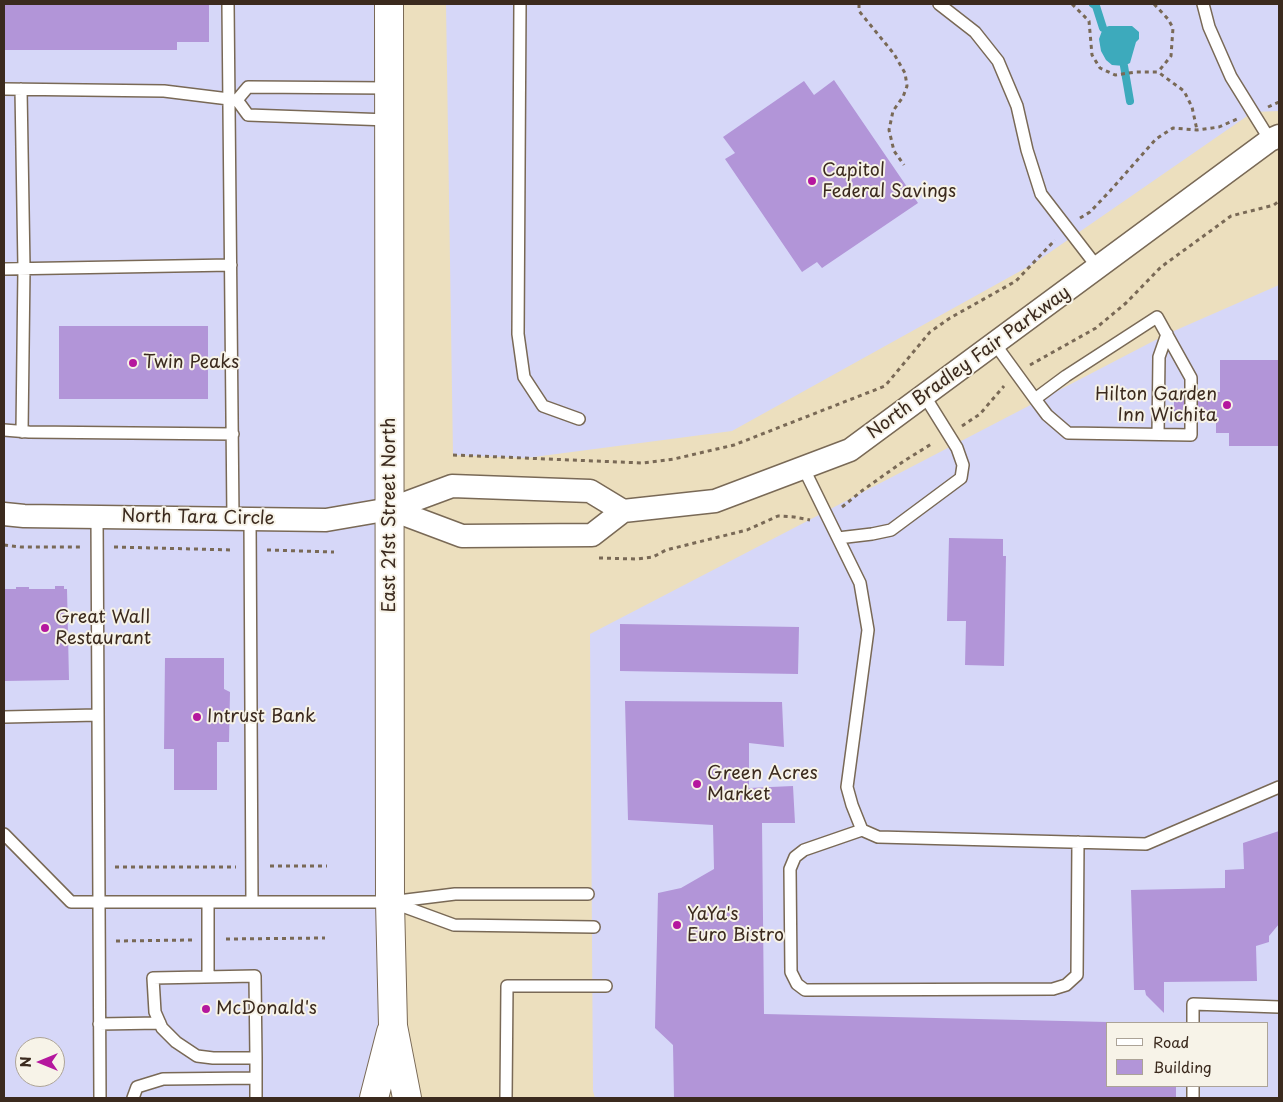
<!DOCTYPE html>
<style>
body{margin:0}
#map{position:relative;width:1283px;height:1102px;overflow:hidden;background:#ecdfbe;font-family:"Playpen Sans",sans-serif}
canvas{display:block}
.frame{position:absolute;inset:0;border:5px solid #3b2a1e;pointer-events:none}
.legend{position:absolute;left:1106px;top:1022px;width:162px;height:65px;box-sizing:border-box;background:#f7f3e8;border:1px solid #aca397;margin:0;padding:6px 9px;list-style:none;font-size:15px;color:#3b2a1e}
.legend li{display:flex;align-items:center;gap:10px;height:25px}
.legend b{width:25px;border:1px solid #aca397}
.north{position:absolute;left:15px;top:1037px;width:50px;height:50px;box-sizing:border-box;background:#f7f3e8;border:1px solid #aca397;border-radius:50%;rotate:270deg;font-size:14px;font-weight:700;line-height:20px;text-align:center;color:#3b2a1e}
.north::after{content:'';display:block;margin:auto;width:18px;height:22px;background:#b5179e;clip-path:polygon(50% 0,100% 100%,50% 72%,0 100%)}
</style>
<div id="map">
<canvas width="1283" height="1102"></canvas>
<div class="frame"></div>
<ul class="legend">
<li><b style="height:6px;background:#fff"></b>Road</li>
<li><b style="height:14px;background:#b295d8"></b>Building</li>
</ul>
<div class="north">N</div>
</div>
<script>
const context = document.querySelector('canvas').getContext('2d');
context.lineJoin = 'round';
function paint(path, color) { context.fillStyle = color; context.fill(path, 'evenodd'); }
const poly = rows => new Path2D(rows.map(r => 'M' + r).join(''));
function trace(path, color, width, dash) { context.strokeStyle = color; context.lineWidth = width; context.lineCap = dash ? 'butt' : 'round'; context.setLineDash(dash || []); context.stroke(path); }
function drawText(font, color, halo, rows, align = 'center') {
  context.font = font + ' "Playpen Sans",sans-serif'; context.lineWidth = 4; context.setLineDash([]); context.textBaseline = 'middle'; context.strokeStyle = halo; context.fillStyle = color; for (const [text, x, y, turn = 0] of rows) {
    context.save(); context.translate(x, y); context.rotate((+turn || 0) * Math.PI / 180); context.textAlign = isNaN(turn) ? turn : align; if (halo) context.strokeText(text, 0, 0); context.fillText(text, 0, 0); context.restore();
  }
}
const built = poly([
 [4,4,389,4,388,1098,4,1098],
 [25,1047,55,1047,55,1077,25,1077],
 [446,4,1279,4,1279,111,1253,112,1033,264,732,431,526,458,453,455],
 [1279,285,1279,1098,595,1098,593,1091,590,634,1167,334],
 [1107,1023,1267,1023,1267,1086,1107,1086]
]);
const water = poly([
 [1109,26,1132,26,1139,32,1139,39,1136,42,1130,63,1124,66,1112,65,1106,60,1101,51,1099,39,1103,28]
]);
const stream = poly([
 [1093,4,1096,6,1103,28],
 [1124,66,1130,101]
]);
const building = poly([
 [4,4,209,4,209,42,177,42,177,50,4,50],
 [834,80,918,203,822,268,817,262,802,272,725,159,735,153,723,137,804,81,814,95],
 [59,326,208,326,208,399,59,399],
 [1220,360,1279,360,1279,446,1229,446,1229,433,1216,433,1216,419,1174,419,1174,392,1220,392],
 [949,538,1003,539,1003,556,1006,556,1004,666,965,665,966,621,947,621],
 [55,586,64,586,64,589,67,589,69,680,4,681,4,589,16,589,16,587,29,587,29,589,55,589],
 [620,624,799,627,798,674,620,671],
 [165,658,224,658,224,689,230,692,229,742,217,742,217,790,174,790,174,749,164,749],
 [625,701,782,702,784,747,749,743,749,788,793,786,795,823,762,823,764,1014,1107,1022,1107,1086,1176,1086,1176,1098,674,1098,673,1045,655,1028,658,893,681,888,714,869,713,825,628,820],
 [1279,831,1279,924,1269,936,1269,942,1256,946,1257,981,1164,982,1164,1013,1146,995,1145,990,1134,990,1131,890,1225,888,1225,870,1244,869,1243,843]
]);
const path = poly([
 [859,4,859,11,894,54,905,73,907,86,903,97,893,111,889,130,894,151,904,165],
 [1072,4,1089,21,1092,55,1100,68,1115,75,1136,72,1158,72,1184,91,1192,107,1197,130],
 [1154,4,1168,19,1173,28,1171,56,1158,72],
 [1268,107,1279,102],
 [1080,218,1090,212,1110,191,1156,139,1173,128,1197,130,1219,127,1237,119],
 [1030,365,1096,328,1126,303,1161,267,1231,216,1274,205,1279,201],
 [962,426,980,414,1004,386],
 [453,455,642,463,674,459,734,445,885,386,930,332,950,318,1016,281,1055,240],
 [842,507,863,490,904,461,933,443],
 [4,545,21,547,81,547],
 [114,547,233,550],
 [267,550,334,552],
 [599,558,636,559,653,557,666,550,747,530,778,516,794,517,810,520],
 [270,866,327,866],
 [115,867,236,867],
 [226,939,325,938],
 [116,941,192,940]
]);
const lane = poly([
 [228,4,233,518],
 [520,4,518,334,524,377,543,406,579,419],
 [939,4,975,32,998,61,1017,106,1027,150,1041,194,1098,268],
 [1203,4,1209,27,1231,77,1270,140],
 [4,89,164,91,237,100,248,115,389,120],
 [21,89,24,268,22,432],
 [237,100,248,87,388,88],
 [4,269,231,265],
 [995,344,1035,399,1047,415,1068,433,1191,435,1191,378,1157,317,1066,376,1035,399],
 [4,430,29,432,233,434],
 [1158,434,1159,357,1167,334],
 [803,467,860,583,868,630,847,787,852,805,862,830,878,837,1146,844,1279,787],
 [97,517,100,1098],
 [250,519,252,902],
 [838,538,872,534,891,530,961,478,963,465,957,448,924,395],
 [4,717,98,715],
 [862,830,804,850,795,857,790,869,791,972,797,984,805,990,1053,989,1066,985,1077,975,1078,842],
 [4,834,71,902,390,902,455,894,588,894],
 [208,902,208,977],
 [394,903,454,925,594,927],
 [1193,1023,1193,1004,1279,1007],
 [99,1024,160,1023],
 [256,1058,213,1058,197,1056,176,1042,162,1028,155,1012,153,978,255,976,256,1058,256,1098],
 [133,1098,137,1087,163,1079,256,1078],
 [506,1098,507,986,606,986],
 [1193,1098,1193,1086]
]);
const street = poly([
 [390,509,462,536,592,535,623,511,715,501,850,450,1270,140,1279,136],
 [4,514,24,516,326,520,390,509,452,486,590,491,623,511]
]);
const secondary = poly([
 [389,4,390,902,393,1026,407,1098],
 [374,1098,391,1032]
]);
const markers = [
 [812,181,5,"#b5179e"],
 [133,363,5,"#b5179e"],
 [1227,405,5,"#b5179e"],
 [45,628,5,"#b5179e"],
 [197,717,5,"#b5179e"],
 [697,784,5,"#b5179e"],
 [677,925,5,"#b5179e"],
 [206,1009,5,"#b5179e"]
];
const poiNames = [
 ["Capitol",822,171],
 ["Federal Savings",822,192],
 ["Twin Peaks",143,363],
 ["Hilton Garden",1217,395,"right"],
 ["Inn Wichita",1217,416,"right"],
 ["Great Wall",55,618],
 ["Restaurant",55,639],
 ["Intrust Bank",207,717],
 ["Green Acres",707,774],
 ["Market",707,795],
 ["YaYa's",687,915],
 ["Euro Bistro",687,936],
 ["McDonald's",216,1009]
];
const streetNames = [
 ["North Bradley Fair Parkway",969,363,-36],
 ["East 21st Street North",390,515,-90],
 ["North Tara Circle",198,518,1]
];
paint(built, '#d6d7f8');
paint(water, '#3daabc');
trace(stream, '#3daabc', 8);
paint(building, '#b295d8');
trace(lane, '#796956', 14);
trace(street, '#796956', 25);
trace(secondary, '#796956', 30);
trace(path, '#796956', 3, [4, 4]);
trace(lane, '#fff', 11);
trace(street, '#fff', 22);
trace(secondary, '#fff', 28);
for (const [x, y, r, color] of markers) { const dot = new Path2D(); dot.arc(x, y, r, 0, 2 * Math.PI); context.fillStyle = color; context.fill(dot); trace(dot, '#f7f3e8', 2); }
drawText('18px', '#3b2a1e', '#f7f3e8', poiNames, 'left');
drawText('18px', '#3b2a1e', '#f7f3e8', streetNames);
</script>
